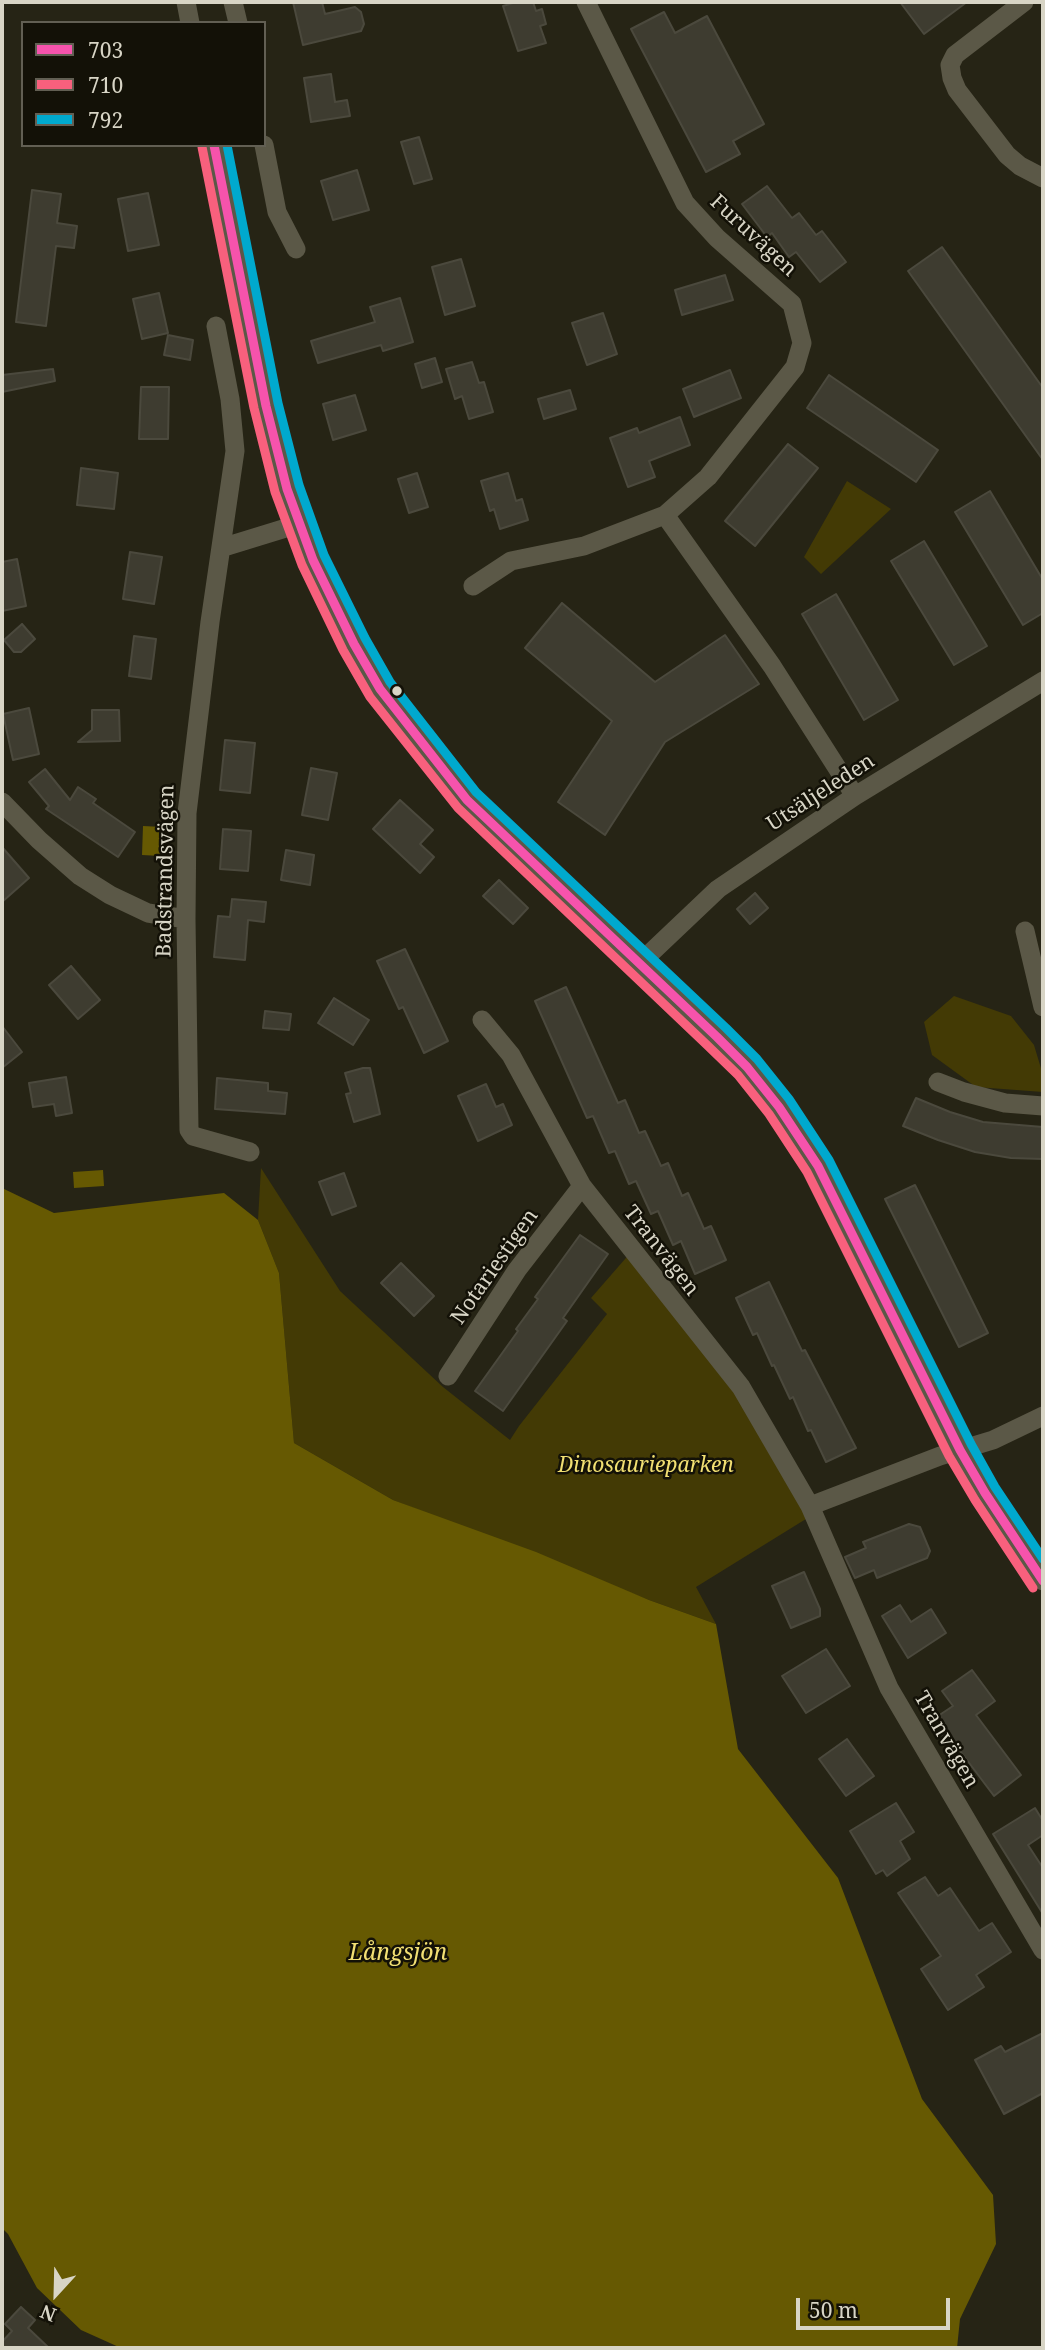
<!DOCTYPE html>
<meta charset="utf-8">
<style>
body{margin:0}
#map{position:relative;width:1045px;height:2350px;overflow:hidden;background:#262415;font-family:"Noto Serif",serif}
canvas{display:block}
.frame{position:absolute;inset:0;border:4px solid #d8d5c6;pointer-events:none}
.legend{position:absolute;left:21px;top:21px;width:245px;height:126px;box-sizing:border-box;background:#131107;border:2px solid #625f53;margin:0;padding:9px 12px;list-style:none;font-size:21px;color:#d8d5c6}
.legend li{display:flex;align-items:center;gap:14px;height:35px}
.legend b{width:35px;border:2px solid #625f53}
.north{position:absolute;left:21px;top:2259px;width:70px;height:70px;-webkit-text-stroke:5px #131107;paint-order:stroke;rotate:202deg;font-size:19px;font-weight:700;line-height:28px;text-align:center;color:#d8d5c6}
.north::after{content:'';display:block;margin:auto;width:24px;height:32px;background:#d8d5c6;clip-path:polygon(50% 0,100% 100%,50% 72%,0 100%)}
.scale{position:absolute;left:796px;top:2298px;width:154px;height:32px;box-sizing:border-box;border:4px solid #d8d5c6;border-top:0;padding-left:9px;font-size:21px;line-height:24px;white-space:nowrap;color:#d8d5c6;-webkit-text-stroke:5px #131107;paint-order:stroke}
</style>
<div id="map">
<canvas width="1045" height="2350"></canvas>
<div class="frame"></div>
<ul class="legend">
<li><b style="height:9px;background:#f653ac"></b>703</li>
<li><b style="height:9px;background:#f8607d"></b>710</li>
<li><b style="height:9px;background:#00a9ce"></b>792</li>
</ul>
<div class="north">N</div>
<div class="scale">50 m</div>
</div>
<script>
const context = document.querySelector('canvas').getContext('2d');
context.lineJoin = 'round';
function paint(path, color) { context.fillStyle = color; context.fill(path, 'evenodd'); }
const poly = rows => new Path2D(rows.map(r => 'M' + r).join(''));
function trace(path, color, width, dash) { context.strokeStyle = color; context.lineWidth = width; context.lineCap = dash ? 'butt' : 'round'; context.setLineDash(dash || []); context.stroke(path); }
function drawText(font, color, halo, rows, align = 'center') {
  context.font = font + ' "Noto Serif",serif'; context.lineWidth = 5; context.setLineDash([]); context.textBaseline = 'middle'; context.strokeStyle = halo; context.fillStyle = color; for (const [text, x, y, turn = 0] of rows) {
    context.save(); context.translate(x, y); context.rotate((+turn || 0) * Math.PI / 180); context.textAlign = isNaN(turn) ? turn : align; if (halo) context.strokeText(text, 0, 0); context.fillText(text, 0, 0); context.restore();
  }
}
const green = poly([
 [847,481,891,509,821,574,804,557],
 [954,996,1011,1016,1034,1045,1043,1075,1043,1092,976,1087,932,1055,924,1022],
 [261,1168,340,1291,443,1387,510,1440,519,1426,607,1314,591,1298,632,1251,741,1387,814,1514,696,1587,716,1624,649,1600,393,1500,294,1443,279,1273,258,1220]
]);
const water = poly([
 [143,826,162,827,161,856,142,855],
 [103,1170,104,1186,74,1188,73,1172],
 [2,1188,54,1213,224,1193,258,1220,279,1273,294,1443,393,1500,536,1552,649,1600,716,1624,738,1749,838,1878,922,2099,993,2195,996,2244,960,2319,957,2348,121,2348,81,2330,37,2288,8,2234,2,2228]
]);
const building = poly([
 [293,2,322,2,325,14,355,7,361,12,364,24,361,31,303,45,293,2],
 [516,2,533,2,536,11,542,9,546,24,540,26,546,43,518,51,503,6,516,2],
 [900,2,967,2,924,34,900,2],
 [664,12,675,33,707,16,764,124,733,141,740,154,706,172,631,29,664,12],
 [331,74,335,102,347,100,350,116,311,122,304,78,331,74],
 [419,137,432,179,414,184,401,142,419,137],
 [357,170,369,210,333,220,321,181,357,170],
 [767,186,792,218,799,213,816,235,822,231,846,262,820,282,796,252,789,257,772,233,767,237,742,204,767,186],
 [32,190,61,194,57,223,77,226,74,248,56,246,46,326,16,322,32,190],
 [148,193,159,245,128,251,118,199,148,193],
 [942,247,1043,388,1043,460,908,271,942,247],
 [461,259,475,306,445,315,432,267,461,259],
 [725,275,733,300,682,315,675,290,725,275],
 [159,293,168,333,142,339,133,299,159,293],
 [400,298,413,342,383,351,381,345,318,363,311,341,375,322,370,307,400,298],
 [603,313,617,354,587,365,572,323,603,313],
 [168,335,193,340,190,360,164,355,168,335],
 [435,358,442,382,422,388,415,364,435,358],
 [472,362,479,383,484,382,493,412,469,419,462,396,455,399,446,369,472,362],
 [53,369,55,381,2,392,2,375,53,369],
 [730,370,741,398,694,417,683,389,730,370],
 [829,375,938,450,916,482,807,408,829,375],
 [141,387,169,387,168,439,139,439,141,387],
 [570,390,576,409,544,419,538,399,570,390],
 [355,395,366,430,333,440,323,404,355,395],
 [680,417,690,445,649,461,655,477,628,487,610,438,637,428,639,433,680,417],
 [788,444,818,468,755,546,725,521,788,444],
 [81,468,118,473,114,509,77,505,81,468],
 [417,473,428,507,409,513,398,479,417,473],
 [508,473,516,501,522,499,528,520,500,529,494,509,490,511,481,481,508,473],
 [990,491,1043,580,1043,613,1023,625,955,512,990,491],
 [924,541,987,646,954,665,891,561,924,541],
 [130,552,162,557,154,604,123,599,130,552],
 [17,559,26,606,2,611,2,562,17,559],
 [836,594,898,700,864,720,802,614,836,594],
 [562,603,655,682,725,635,759,684,665,742,605,835,558,802,612,721,525,648,562,603],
 [22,624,35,639,21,652,14,652,4,640,22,624],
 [134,636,156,639,151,679,129,676,134,636],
 [29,708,39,754,13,760,3,714,29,708],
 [92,710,119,710,120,741,78,742,92,730,92,710],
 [225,740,255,743,250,793,220,790,225,740],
 [311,768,337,773,328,820,302,815,311,768],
 [45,769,70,800,78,787,96,799,93,803,135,832,118,857,46,809,49,806,29,782,45,769],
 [400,800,433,830,420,844,434,857,420,873,373,829,400,800],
 [223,829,251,831,248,871,220,869,223,829],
 [2,847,29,878,2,902,2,847],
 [286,850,314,855,310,885,281,880,286,850],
 [499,880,528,908,513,924,483,896,499,880],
 [755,893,768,908,750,924,737,909,755,893],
 [232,899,266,902,264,922,248,920,245,960,214,957,218,916,230,917,232,899],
 [405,949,448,1041,424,1053,403,1007,399,1009,377,961,405,949],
 [71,966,100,1000,78,1019,49,985,71,966],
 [566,987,618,1103,625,1100,639,1133,645,1131,661,1166,668,1163,682,1196,688,1193,704,1229,711,1226,726,1260,695,1274,681,1241,673,1245,658,1211,651,1214,636,1181,629,1184,615,1151,609,1153,593,1116,587,1118,535,1001,566,987],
 [334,998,369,1020,353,1045,318,1023,334,998],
 [265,1011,291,1014,289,1030,263,1028,265,1011],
 [2,1026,22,1052,2,1068,2,1026],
 [363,1068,370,1068,380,1114,354,1122,346,1094,351,1093,345,1073,363,1068],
 [66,1077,72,1113,56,1116,54,1104,33,1107,29,1083,66,1077],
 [217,1078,268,1083,268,1091,287,1093,285,1114,215,1109,217,1078],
 [486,1084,496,1107,503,1104,512,1125,478,1141,458,1096,486,1084],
 [916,1098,950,1112,983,1122,1043,1127,1043,1159,1011,1158,975,1152,938,1140,903,1126,916,1098],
 [344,1173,356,1206,332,1215,319,1182,344,1173],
 [915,1185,988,1333,959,1347,885,1199,915,1185],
 [580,1235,608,1254,563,1318,567,1321,503,1411,475,1391,518,1331,516,1329,538,1299,535,1297,580,1235],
 [401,1263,434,1296,414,1316,381,1283,401,1263],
 [769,1282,802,1351,805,1350,856,1448,826,1462,811,1430,808,1431,793,1397,790,1399,774,1365,772,1366,757,1333,753,1335,736,1298,769,1282],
 [909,1524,920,1527,930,1551,927,1558,877,1578,874,1570,855,1578,845,1557,866,1548,863,1542,909,1524],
 [804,1572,820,1609,820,1616,791,1628,772,1586,804,1572],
 [900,1605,911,1622,931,1609,946,1633,908,1658,882,1616,900,1605],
 [826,1649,850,1686,806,1713,782,1676,826,1649],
 [972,1670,995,1701,976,1715,1021,1775,994,1796,948,1735,944,1738,932,1720,953,1706,942,1691,972,1670],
 [847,1739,874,1776,846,1796,819,1759,847,1739],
 [896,1803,914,1832,900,1841,910,1859,887,1876,883,1870,876,1874,850,1831,896,1803],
 [1035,1808,1043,1821,1043,1835,1028,1845,1043,1868,1043,1914,993,1834,1035,1808],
 [925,1877,938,1896,950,1888,979,1931,992,1923,1011,1952,976,1975,984,1987,948,2010,921,1969,941,1956,898,1893,925,1877],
 [1043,2033,1043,2093,1004,2114,975,2060,1001,2046,1005,2052,1043,2033],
 [21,2307,35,2320,28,2328,49,2348,2,2348,2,2342,12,2331,5,2324,21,2307]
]);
const minor = poly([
 [186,2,190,23],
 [233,2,238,23],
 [586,2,685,203,717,238,792,304,802,343,795,367,708,477,665,515,772,666,855,796],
 [1024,2,955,55,950,65,952,78,957,90,1007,155,1020,166,1043,178],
 [214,145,266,406,287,489,313,560,354,644,380,689,467,800,717,1037,747,1067,779,1107,818,1166,838,1204,960,1450,985,1493,1043,1581],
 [264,145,277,212,296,249],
 [216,326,230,399,235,451,210,622,187,813,186,919,189,1130,193,1136,250,1152],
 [221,548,299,524],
 [473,586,511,561,584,546,665,515],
 [2,802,39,840,80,876,110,895,148,913,186,919],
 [1025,931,1043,1007],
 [640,963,718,889,855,796,1043,681],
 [482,1020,511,1055,582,1186,741,1387,810,1506,889,1688,1043,1950],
 [938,1082,964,1092,1005,1103,1043,1106],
 [448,1376,517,1270,582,1186],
 [810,1506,940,1456,993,1440,1043,1416]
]);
const bus1 = poly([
 [214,145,266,406,287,489,313,560,354,644,380,689,467,800,717,1037,747,1067,779,1107,818,1166,960,1450,985,1493,1043,1581]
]);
const bus2 = poly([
 [202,147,254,408,275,492,302,565,343,650,370,697,458,808,708,1046,738,1075,769,1114,807,1172,949,1456,975,1500,1033,1588]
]);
const bus3 = poly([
 [227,145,278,403,299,485,324,555,365,638,390,682,476,792,726,1028,757,1059,789,1099,829,1160,971,1444,995,1487,1043,1559]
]);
const markers = [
 [397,691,6,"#d8d5c6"]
];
const streetNames = [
 ["Furuvägen",753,236,43],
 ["Utsäljeleden",821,793,-33],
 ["Badstrandsvägen",166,871,-89],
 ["Tranvägen",661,1251,52],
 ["Notariestigen",495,1267,-55],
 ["Tranvägen",946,1740,60]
];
const parkNames = [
 ["Dinosaurieparken",646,1466]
];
const waterNames = [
 ["Långsjön",398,1953]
];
paint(green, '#433a05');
paint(water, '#665902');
paint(building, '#3e3c30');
trace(building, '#4b493d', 2);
trace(minor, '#5b5847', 19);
trace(bus1, '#f653ac', 9);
trace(bus2, '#f8607d', 9);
trace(bus3, '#00a9ce', 9);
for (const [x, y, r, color] of markers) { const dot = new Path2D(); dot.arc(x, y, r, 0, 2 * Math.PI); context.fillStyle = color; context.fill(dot); trace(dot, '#131107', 2.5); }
drawText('21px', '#d8d5c6', '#131107', streetNames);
drawText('italic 21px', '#f1df72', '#131107', parkNames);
drawText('italic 23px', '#f2df73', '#131107', waterNames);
</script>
